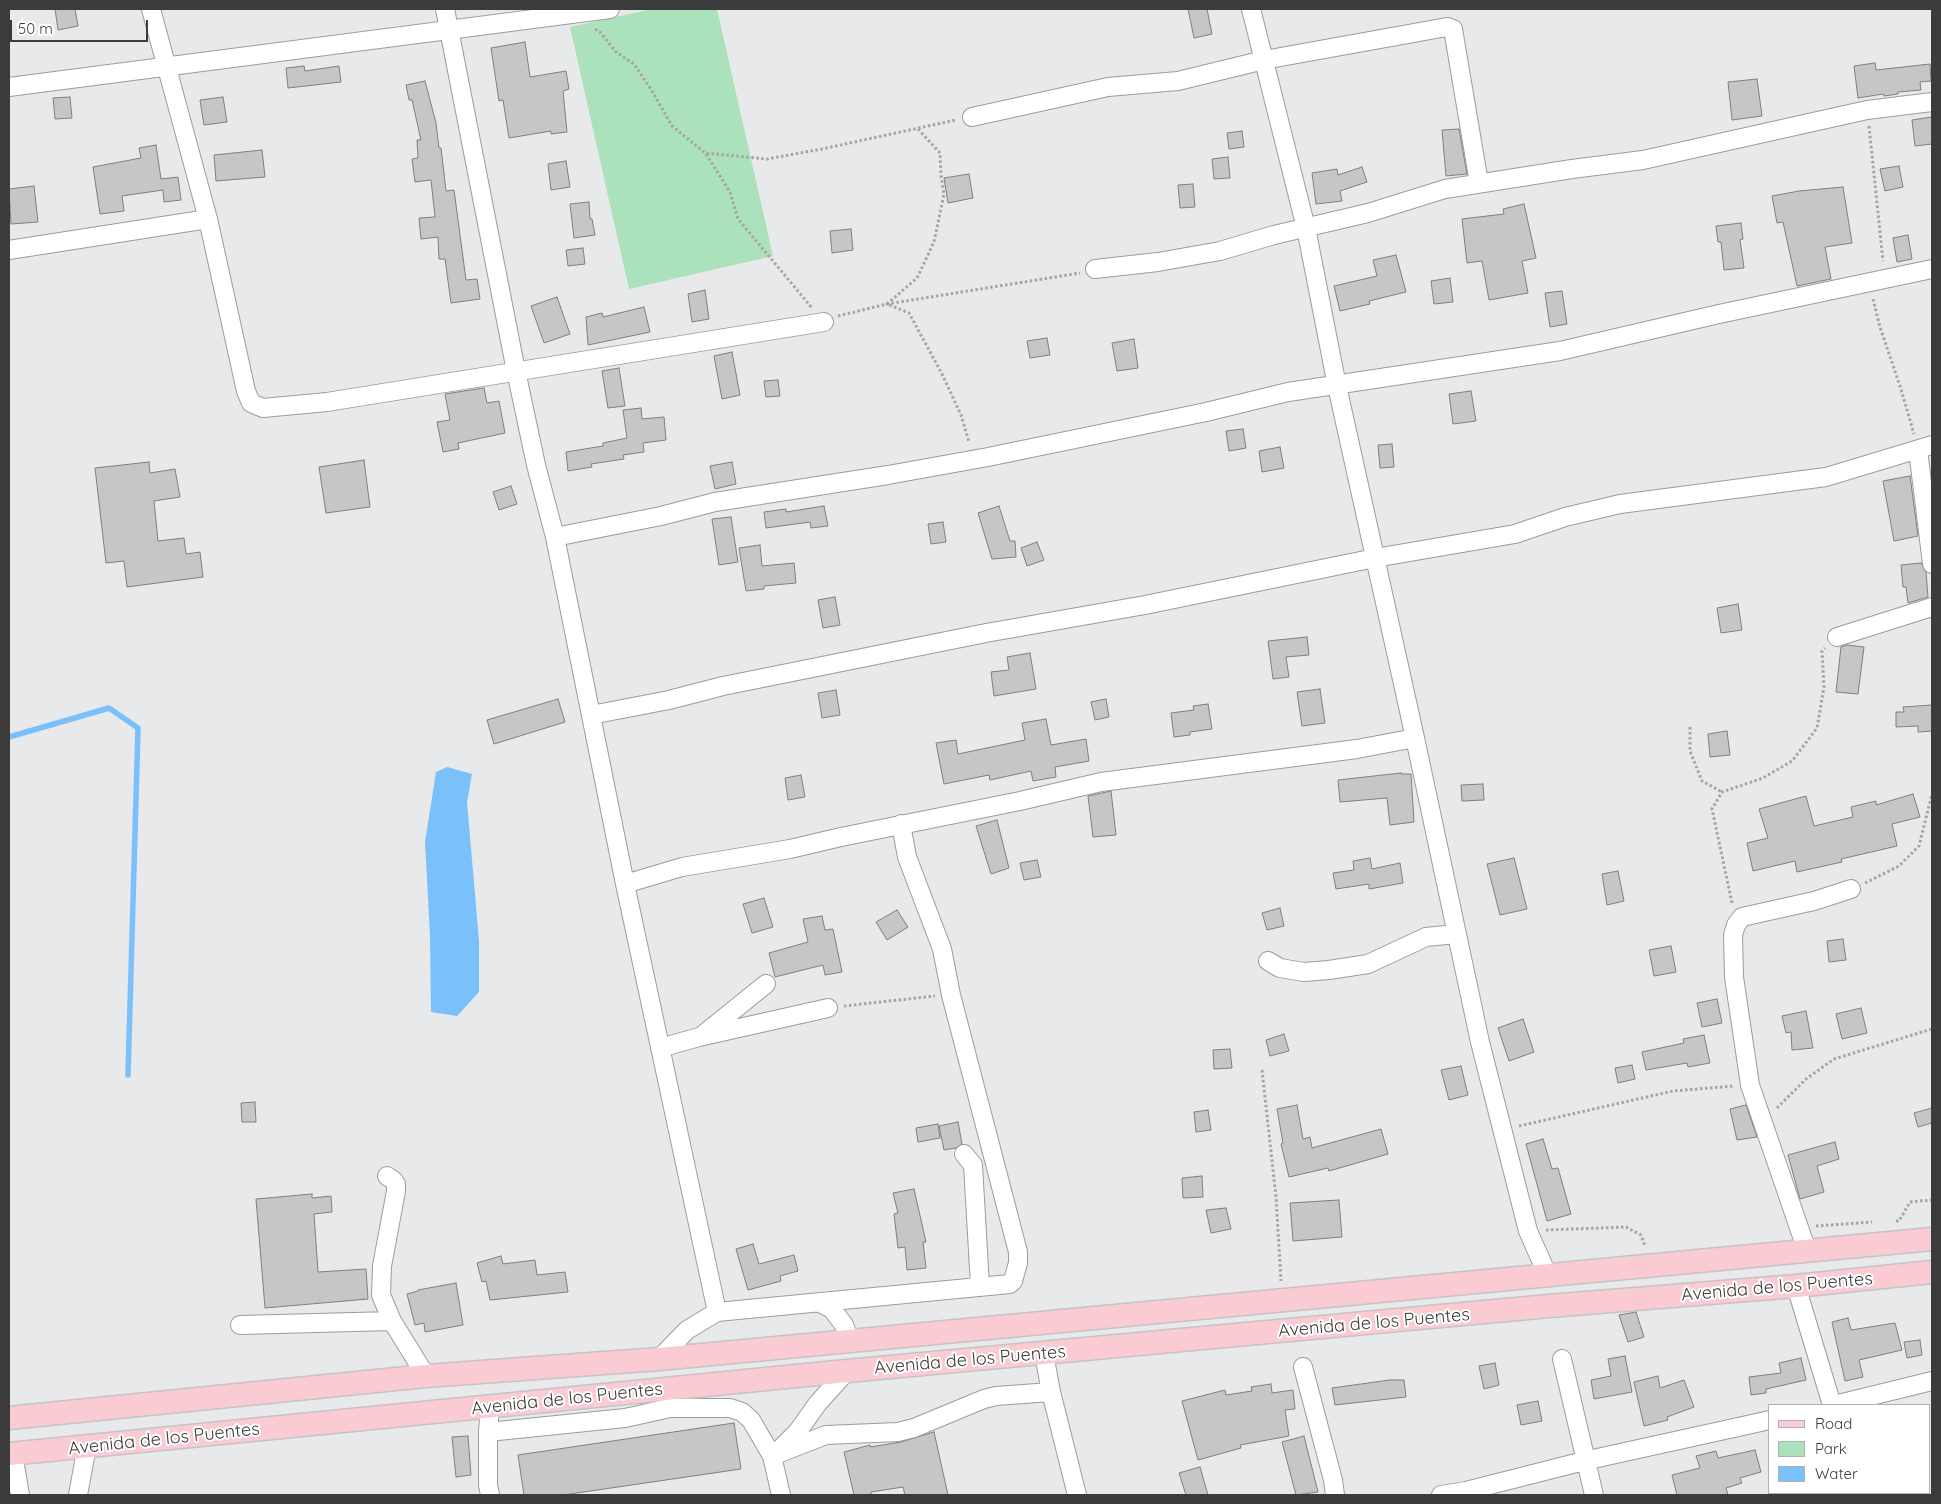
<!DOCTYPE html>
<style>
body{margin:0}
#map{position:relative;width:1941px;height:1504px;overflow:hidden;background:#e8e9ea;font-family:Quicksand,sans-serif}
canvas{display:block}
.frame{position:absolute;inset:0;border:10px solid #3b3b3c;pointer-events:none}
.legend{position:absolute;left:1768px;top:1404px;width:162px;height:90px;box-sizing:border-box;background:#fff;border:1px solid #b1b1b1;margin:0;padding:6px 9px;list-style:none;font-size:15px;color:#3b3b3c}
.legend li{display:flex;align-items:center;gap:10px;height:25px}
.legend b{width:25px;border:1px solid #b1b1b1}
.scale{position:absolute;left:10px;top:20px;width:138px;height:22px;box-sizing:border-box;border:2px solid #3b3b3c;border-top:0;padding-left:6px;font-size:15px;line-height:18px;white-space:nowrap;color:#3b3b3c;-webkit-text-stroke:4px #fff;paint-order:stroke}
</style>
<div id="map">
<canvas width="1941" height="1504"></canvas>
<div class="frame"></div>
<ul class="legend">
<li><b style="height:6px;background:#fbcbd3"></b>Road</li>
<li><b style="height:14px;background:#ace2bb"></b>Park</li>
<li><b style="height:14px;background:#7ac0fa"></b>Water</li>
</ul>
<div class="scale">50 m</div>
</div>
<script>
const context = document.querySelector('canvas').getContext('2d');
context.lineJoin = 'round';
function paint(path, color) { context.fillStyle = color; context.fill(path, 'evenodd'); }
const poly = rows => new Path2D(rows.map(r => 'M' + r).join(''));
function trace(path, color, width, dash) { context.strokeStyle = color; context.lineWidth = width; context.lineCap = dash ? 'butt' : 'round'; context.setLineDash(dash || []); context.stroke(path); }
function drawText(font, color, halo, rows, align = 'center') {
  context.font = font + ' Quicksand,sans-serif'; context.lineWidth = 4; context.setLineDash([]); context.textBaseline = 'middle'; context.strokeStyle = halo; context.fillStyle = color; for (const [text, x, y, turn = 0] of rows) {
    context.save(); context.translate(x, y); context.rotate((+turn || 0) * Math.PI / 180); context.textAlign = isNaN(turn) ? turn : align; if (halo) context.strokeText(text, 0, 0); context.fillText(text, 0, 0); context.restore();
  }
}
const green = poly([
 [652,9,717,9,773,256,629,289,570,27]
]);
const water = poly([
 [447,767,472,774,467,802,479,941,479,992,457,1016,431,1012,430,936,425,842,436,772]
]);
const stream = poly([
 [9,737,109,708,138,728,128,1075]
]);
const building = poly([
 [55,9,75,9,78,26,58,30,55,9],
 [1188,9,1207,9,1212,34,1194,38,1188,9],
 [525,42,530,77,566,71,569,89,563,91,567,132,551,134,551,131,509,138,503,100,499,101,491,48,525,42],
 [1875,63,1876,70,1930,64,1931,81,1920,82,1921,90,1898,92,1898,94,1884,96,1883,94,1858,98,1854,66,1875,63],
 [304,66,305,71,339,66,341,82,288,88,286,68,304,66],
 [1757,79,1762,116,1732,120,1728,82,1757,79],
 [425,81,436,123,439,148,441,148,446,191,454,190,466,280,477,279,480,299,451,303,445,259,439,259,438,237,421,239,419,218,435,217,431,180,415,182,412,159,418,158,417,140,421,140,412,100,409,100,406,85,425,81],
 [70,97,72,118,55,119,53,98,70,97],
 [223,97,227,122,204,125,200,100,223,97],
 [1932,117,1932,144,1915,146,1912,120,1932,117],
 [1459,129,1467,174,1446,176,1442,130,1459,129],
 [1242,131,1244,147,1229,149,1227,133,1242,131],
 [156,145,161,179,178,177,181,200,164,202,163,190,122,196,124,211,100,214,93,167,141,158,139,148,156,145],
 [262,150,265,177,216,181,214,155,262,150],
 [1228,157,1230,178,1214,179,1212,159,1228,157],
 [566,161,570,187,551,190,548,164,566,161],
 [1899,166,1903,187,1885,191,1880,169,1899,166],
 [1362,167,1367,182,1340,191,1342,201,1316,204,1312,173,1337,169,1338,175,1362,167],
 [969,174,973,198,948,203,944,178,969,174],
 [1193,184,1195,207,1180,208,1178,185,1193,184],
 [34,186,38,222,11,224,9,189,34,186],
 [1843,187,1852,243,1825,247,1831,279,1797,286,1783,222,1777,223,1772,196,1799,191,1843,187],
 [589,202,590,219,592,219,595,235,574,238,570,204,589,202],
 [1524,204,1536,258,1522,261,1528,293,1489,300,1482,261,1467,263,1462,219,1504,214,1503,209,1524,204],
 [1741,223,1743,239,1740,240,1744,268,1724,270,1721,242,1718,242,1716,226,1741,223],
 [851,229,853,250,832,253,830,231,851,229],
 [1908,235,1912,259,1897,262,1893,238,1908,235],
 [583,248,585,264,568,266,566,250,583,248],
 [1396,255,1406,292,1369,301,1370,304,1340,311,1334,286,1377,276,1373,260,1396,255],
 [1450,278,1453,302,1434,304,1431,281,1450,278],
 [705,290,709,319,692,322,688,294,705,290],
 [1562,291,1567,324,1550,327,1545,293,1562,291],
 [557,297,570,334,544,343,531,306,557,297],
 [644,307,650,332,588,345,586,317,602,313,603,317,644,307],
 [1047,338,1050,355,1030,358,1027,341,1047,338],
 [1134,339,1138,368,1117,371,1112,343,1134,339],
 [732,352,740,395,722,399,714,356,732,352],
 [619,368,625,406,608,408,602,371,619,368],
 [778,380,780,396,766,397,764,381,778,380],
 [484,388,487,403,499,401,505,433,458,443,459,449,443,452,437,422,450,420,445,394,484,388],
 [1471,391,1476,421,1453,424,1449,394,1471,391],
 [641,408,642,419,664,417,666,440,643,443,644,452,623,455,624,459,591,464,592,467,568,471,566,452,603,446,603,443,627,438,623,410,641,408],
 [1243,429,1246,448,1229,451,1226,431,1243,429],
 [1392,444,1394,467,1380,468,1378,445,1392,444],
 [1280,447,1284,468,1262,472,1259,451,1280,447],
 [364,460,370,507,326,513,319,467,364,460],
 [149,462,150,473,175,469,180,497,154,501,158,541,184,538,186,554,200,552,203,577,127,587,124,561,106,563,95,468,149,462],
 [732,462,736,484,715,489,710,466,732,462],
 [1910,476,1918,536,1894,541,1883,481,1910,476],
 [511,486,517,504,499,510,493,492,511,486],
 [824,506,828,526,811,528,810,522,766,528,764,512,786,509,786,512,824,506],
 [999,506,1010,541,1015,541,1016,557,992,559,978,513,999,506],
 [731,517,738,562,719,565,712,519,731,517],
 [943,522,946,542,931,544,928,524,943,522],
 [1037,542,1044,560,1027,566,1021,548,1037,542],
 [760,545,762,566,794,563,796,583,764,586,764,589,746,591,739,548,760,545],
 [1921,563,1926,572,1928,597,1908,603,1906,587,1903,587,1901,565,1921,563],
 [835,597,840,625,823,628,818,600,835,597],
 [1738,604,1742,630,1721,633,1717,608,1738,604],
 [1307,637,1309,655,1286,657,1289,677,1273,679,1268,641,1307,637],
 [1847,645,1864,647,1858,694,1836,692,1841,647,1847,645],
 [1030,653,1036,689,994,696,991,672,1009,670,1007,657,1030,653],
 [1320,689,1325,723,1302,726,1297,692,1320,689],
 [836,690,840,715,822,718,818,693,836,690],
 [558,699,565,722,494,744,487,720,558,699],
 [1106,699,1109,717,1095,720,1091,702,1106,699],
 [1208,704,1212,729,1190,732,1190,735,1174,737,1171,713,1194,710,1193,706,1208,704],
 [1932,705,1932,731,1918,732,1918,726,1896,727,1896,712,1904,712,1903,707,1932,705],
 [1046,719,1051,745,1086,739,1089,761,1055,767,1056,777,1033,781,1031,771,990,780,989,775,944,784,936,743,956,740,958,754,1025,740,1022,723,1046,719],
 [1727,731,1730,755,1710,757,1708,734,1727,731],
 [1401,773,1401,774,1411,774,1414,822,1390,825,1387,798,1340,802,1338,780,1401,773],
 [801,775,805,797,788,800,785,778,801,775],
 [1483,784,1484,800,1462,801,1461,785,1483,784],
 [1111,791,1116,835,1093,837,1088,796,1111,791],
 [1913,794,1920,817,1892,824,1897,846,1841,859,1842,862,1797,872,1795,861,1753,871,1747,843,1768,838,1759,809,1806,796,1814,826,1853,817,1851,807,1876,801,1876,805,1913,794],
 [997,820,1009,868,991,874,976,826,997,820],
 [1370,858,1372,869,1400,863,1403,883,1369,889,1369,884,1336,889,1333,873,1354,870,1353,861,1370,858],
 [1514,858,1527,909,1500,915,1487,864,1514,858],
 [1037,860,1041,877,1024,880,1020,863,1037,860],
 [1618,871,1624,901,1607,905,1602,874,1618,871],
 [764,898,773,927,752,933,743,904,764,898],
 [1280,908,1284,926,1267,930,1262,913,1280,908],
 [897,910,908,927,887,940,876,922,897,910],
 [822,916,825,930,833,929,842,972,825,975,823,965,775,977,769,953,808,942,803,919,822,916],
 [1843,939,1846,960,1829,962,1827,941,1843,939],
 [1671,946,1676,972,1654,976,1649,950,1671,946],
 [1717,999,1722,1023,1702,1027,1697,1003,1717,999],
 [1861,1008,1867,1033,1842,1039,1836,1014,1861,1008],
 [1806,1011,1813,1048,1792,1050,1791,1032,1786,1033,1782,1016,1806,1011],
 [1523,1019,1534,1052,1509,1061,1498,1028,1523,1019],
 [1284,1034,1289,1051,1270,1056,1266,1040,1284,1034],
 [1704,1035,1710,1063,1688,1067,1687,1063,1646,1070,1642,1052,1684,1043,1683,1039,1704,1035],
 [1230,1049,1232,1068,1214,1069,1213,1050,1230,1049],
 [1632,1065,1635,1079,1618,1083,1615,1068,1632,1065],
 [1461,1066,1468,1095,1449,1100,1441,1070,1461,1066],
 [255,1102,256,1122,242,1122,241,1103,255,1102],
 [1297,1105,1303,1139,1310,1137,1312,1148,1381,1129,1388,1154,1329,1171,1328,1168,1289,1177,1281,1144,1283,1143,1277,1109,1297,1105],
 [1746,1105,1757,1137,1737,1140,1730,1109,1746,1105],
 [1932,1108,1932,1123,1918,1127,1914,1113,1932,1108],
 [1208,1110,1211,1130,1196,1132,1194,1112,1208,1110],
 [958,1122,962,1144,956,1148,944,1150,939,1126,958,1122],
 [938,1124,940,1138,918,1142,916,1128,938,1124],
 [1543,1139,1552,1169,1558,1168,1571,1214,1547,1221,1526,1144,1543,1139],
 [1835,1142,1839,1159,1817,1166,1824,1192,1800,1199,1788,1155,1835,1142],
 [1202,1176,1203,1197,1183,1198,1182,1178,1202,1176],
 [914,1189,926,1242,923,1242,926,1268,907,1270,905,1247,898,1248,894,1214,898,1213,893,1193,914,1189],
 [312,1194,312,1198,331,1196,332,1212,314,1214,318,1272,366,1269,368,1299,265,1308,256,1199,312,1194],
 [1339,1200,1342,1237,1293,1241,1290,1203,1339,1200],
 [1226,1208,1231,1229,1211,1233,1206,1210,1226,1208],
 [753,1244,759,1264,794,1255,798,1271,780,1276,781,1281,748,1290,736,1249,753,1244],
 [501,1256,503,1264,535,1260,537,1275,565,1272,568,1292,490,1300,486,1281,482,1282,477,1263,501,1256],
 [456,1283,463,1325,425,1332,424,1323,415,1325,407,1294,418,1291,418,1290,456,1283],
 [1636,1312,1644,1337,1628,1342,1619,1315,1636,1312],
 [1848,1318,1851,1330,1895,1323,1902,1350,1859,1360,1863,1377,1845,1381,1832,1322,1848,1318],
 [1920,1340,1922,1355,1907,1358,1904,1342,1920,1340],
 [1625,1356,1632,1392,1594,1399,1591,1380,1611,1376,1608,1359,1625,1356],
 [1801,1358,1806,1380,1766,1389,1766,1393,1751,1395,1749,1377,1781,1373,1779,1363,1801,1358],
 [1495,1363,1499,1385,1484,1389,1479,1366,1495,1363],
 [1658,1376,1660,1388,1684,1380,1694,1407,1667,1417,1668,1420,1644,1426,1634,1382,1658,1376],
 [1390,1380,1404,1380,1406,1397,1335,1405,1332,1388,1390,1380],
 [1271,1384,1272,1393,1293,1390,1295,1409,1285,1410,1289,1436,1240,1445,1241,1448,1198,1460,1182,1401,1225,1390,1226,1395,1252,1391,1251,1387,1271,1384],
 [1538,1401,1542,1421,1521,1425,1517,1405,1538,1401],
 [734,1423,741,1469,563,1495,524,1495,518,1455,734,1423],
 [934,1432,948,1495,905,1495,903,1487,871,1492,871,1495,854,1495,844,1452,870,1445,870,1447,901,1442,934,1432],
 [468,1436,471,1475,456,1477,452,1437,468,1436],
 [1304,1436,1318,1492,1296,1495,1282,1442,1304,1436],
 [1755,1450,1761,1472,1740,1478,1742,1483,1726,1488,1728,1495,1677,1495,1672,1475,1700,1468,1696,1456,1716,1451,1718,1458,1755,1450],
 [1200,1467,1208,1495,1186,1495,1179,1473,1200,1467]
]);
const path = poly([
 [595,29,600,32,616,52,634,64,654,94,672,126,705,153,767,159,822,149,956,120],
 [1869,126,1883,261],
 [918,129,940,153,941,176,944,194,934,242,917,278,887,304,909,313,942,374,961,415,969,442],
 [706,154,730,192,738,219,812,308],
 [1873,299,1880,327,1900,386,1914,434],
 [838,316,887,304,1080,273],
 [1690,727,1690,751,1702,781,1722,792],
 [1865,883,1899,866,1919,846,1932,794],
 [1732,903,1712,809,1722,792,1763,778,1792,761,1817,728,1824,687,1822,651,1825,648],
 [844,1006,935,996],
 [1262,1070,1276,1197,1281,1281],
 [1777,1108,1806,1079,1834,1059,1932,1029],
 [1519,1126,1673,1091,1734,1086],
 [1896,1221,1899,1221,1910,1202,1932,1200],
 [1816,1226,1872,1222],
 [1546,1230,1626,1227,1641,1235,1645,1246]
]);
const minor = poly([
 [151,9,208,219,246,391,251,403,263,408,327,402,824,322],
 [445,9,516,371,536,465,555,537,625,884,717,1312],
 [1251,9,1306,228,1337,386,1415,738,1480,1042,1528,1231,1548,1276],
 [9,87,610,9],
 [972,117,1108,87,1178,81,1264,60,1447,27,1453,29,1479,183],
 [9,250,208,219],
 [1095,269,1158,262,1220,251,1274,235,1368,213,1445,189,1572,169,1643,160,1867,110,1932,102],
 [1918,450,1932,564],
 [555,537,661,516,715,502,888,475,988,457,1206,412,1288,392,1560,351,1719,314,1932,269],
 [1837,637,1932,607],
 [591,715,669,700,723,686,986,633,1145,605,1375,558,1515,534,1565,517,1620,504,1826,477,1932,445],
 [625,884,682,867,790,849,841,837,1020,801,1101,782,1357,749,1415,738],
 [1268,961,1280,968,1304,972,1329,970,1368,964,1426,937,1456,934],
 [704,1034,766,984],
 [660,1048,699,1037,828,1008],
 [964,1154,973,1165,980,1286],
 [387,1176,393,1180,396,1184,396,1191,382,1266,381,1295,392,1321,426,1376],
 [1807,1251,1750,1085,1734,977,1733,935,1736,925,1742,917,1814,901,1851,889],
 [1796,1286,1832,1405],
 [820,1303,832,1309,844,1325,850,1341],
 [240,1325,392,1321],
 [1044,1354,1051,1392,1077,1495],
 [659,1359,687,1330,717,1312,1010,1284,1013,1281,1018,1263,1018,1252,951,995,942,949,907,857,901,824],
 [1562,1359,1594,1495],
 [1303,1367,1333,1480,1335,1495],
 [1834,1405,1932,1381],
 [488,1432,625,1418,670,1408,730,1408,742,1412,751,1420,772,1456,781,1495],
 [778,1451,798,1431,818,1403,847,1371],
 [13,1454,20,1495],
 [772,1456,826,1435,898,1432,914,1428,984,1399,996,1396,1051,1392],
 [1851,1493,1852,1495],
 [78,1495,87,1446],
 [490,1495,488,1485,488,1432,490,1406],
 [1441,1495,1466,1491,1584,1461,1770,1420]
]);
const major = poly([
 [9,1418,426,1376,659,1359,1932,1239],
 [9,1454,847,1371,1549,1306,1796,1286,1932,1272]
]);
const streetNames = [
 ["Avenida de los Puentes",1777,1287,-5],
 ["Avenida de los Puentes",1374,1323,-5],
 ["Avenida de los Puentes",970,1360,-5],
 ["Avenida de los Puentes",567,1399,-6],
 ["Avenida de los Puentes",164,1439,-6]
];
paint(green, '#ace2bb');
paint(water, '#7ac0fa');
trace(stream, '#7ac0fa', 5.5);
paint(building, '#c5c6c8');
trace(building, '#7e7f80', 1);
trace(minor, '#9b9c9d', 20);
trace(major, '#c4c4c4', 25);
trace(path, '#a5a5a6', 3, [2.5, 2.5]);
trace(minor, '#fff', 18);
trace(major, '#fbcbd3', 22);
drawText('18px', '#3b3b3c', '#fff', streetNames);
</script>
